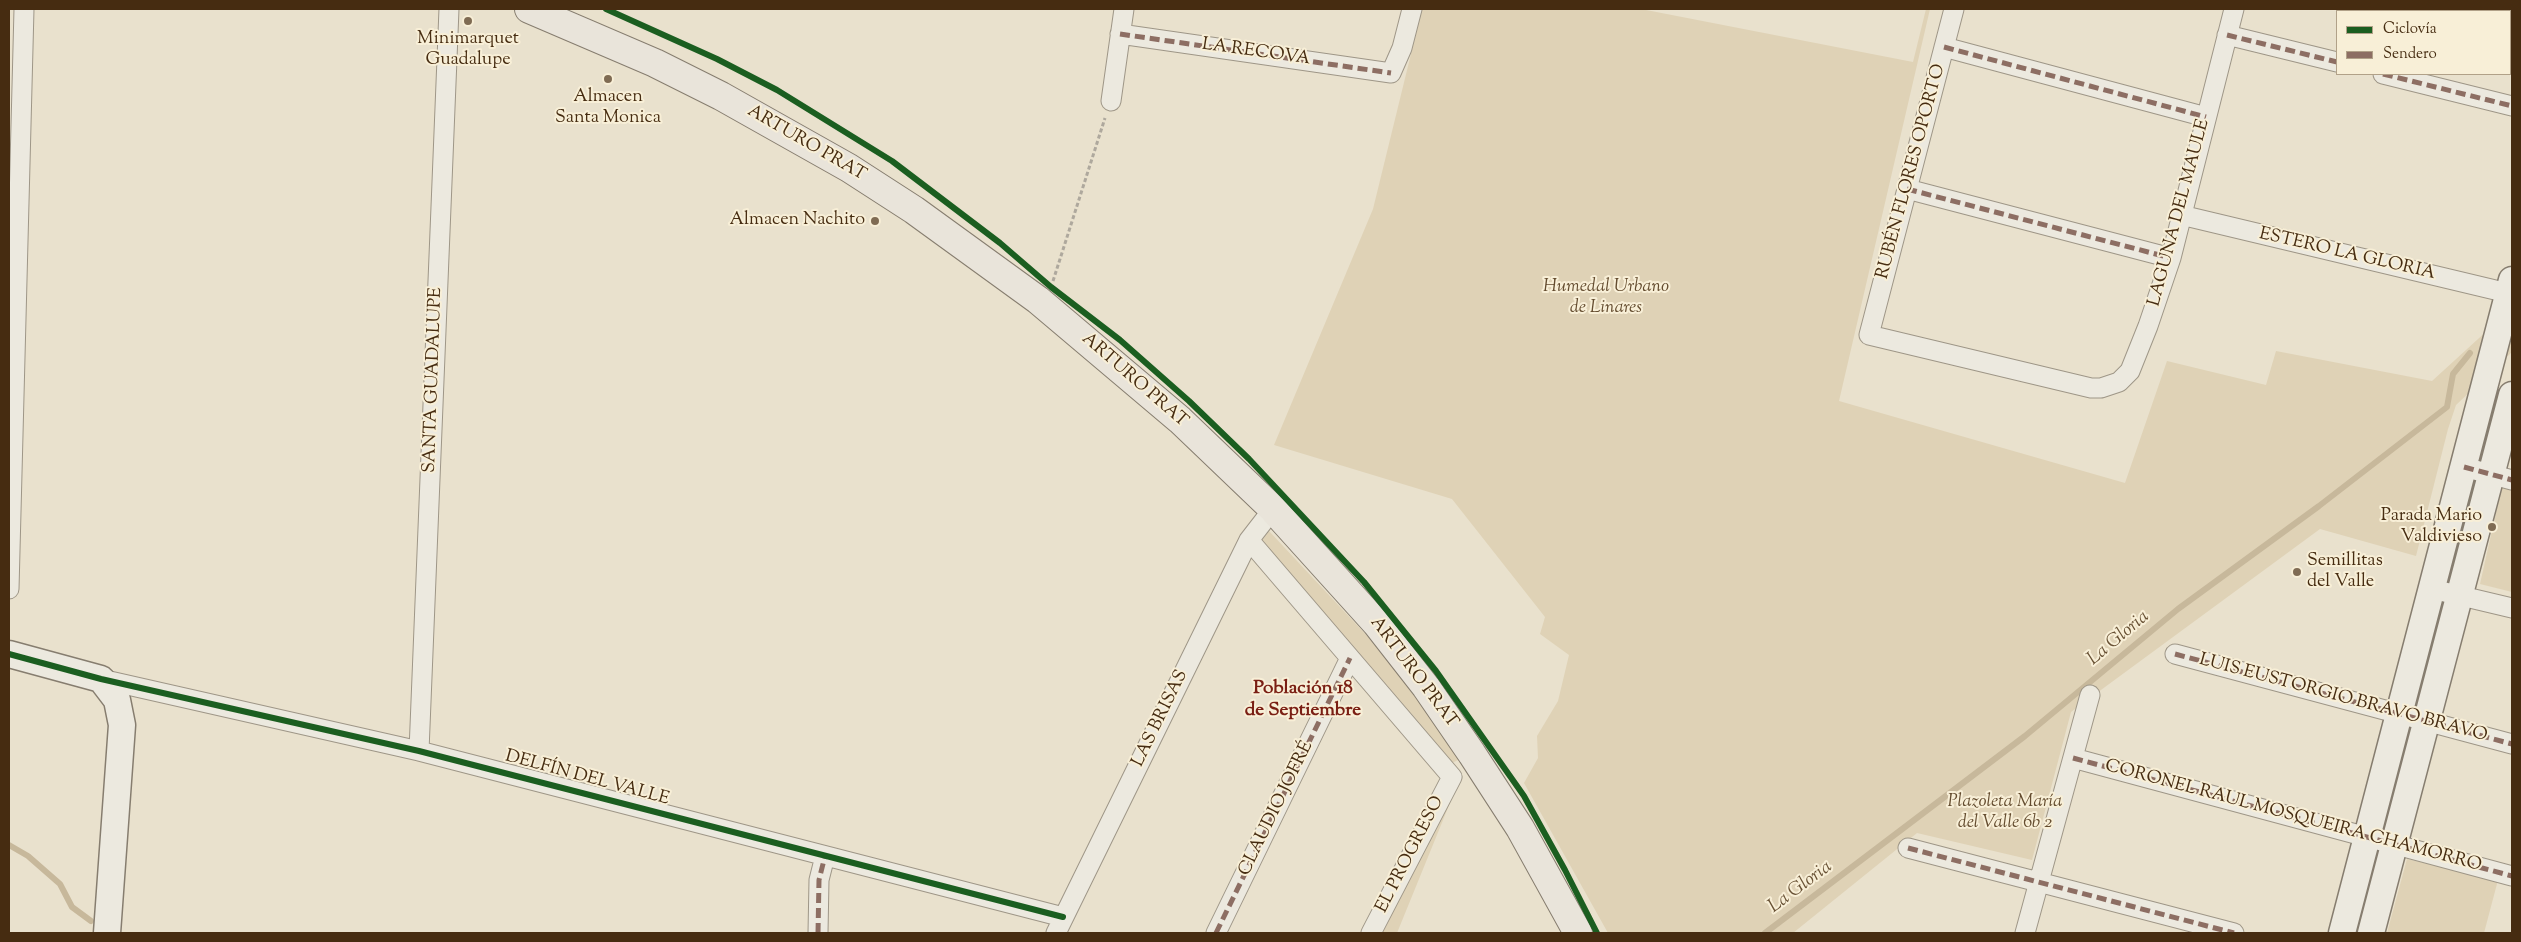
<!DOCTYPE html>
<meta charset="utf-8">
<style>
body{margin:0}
#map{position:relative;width:2521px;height:942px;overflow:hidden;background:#e9e1cd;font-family:"Sorts Mill Goudy",serif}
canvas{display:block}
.frame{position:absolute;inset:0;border:10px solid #462c11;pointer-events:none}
.legend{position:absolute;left:2336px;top:10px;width:175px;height:65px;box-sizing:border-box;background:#f8efd7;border:1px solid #b1a188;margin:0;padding:6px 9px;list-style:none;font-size:15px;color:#462c11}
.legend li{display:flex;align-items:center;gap:10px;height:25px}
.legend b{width:25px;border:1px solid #b1a188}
</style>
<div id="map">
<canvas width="2521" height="942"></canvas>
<div class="frame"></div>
<ul class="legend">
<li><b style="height:6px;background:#1b5e20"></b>Ciclovía</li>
<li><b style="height:6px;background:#8d6e63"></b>Sendero</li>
</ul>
</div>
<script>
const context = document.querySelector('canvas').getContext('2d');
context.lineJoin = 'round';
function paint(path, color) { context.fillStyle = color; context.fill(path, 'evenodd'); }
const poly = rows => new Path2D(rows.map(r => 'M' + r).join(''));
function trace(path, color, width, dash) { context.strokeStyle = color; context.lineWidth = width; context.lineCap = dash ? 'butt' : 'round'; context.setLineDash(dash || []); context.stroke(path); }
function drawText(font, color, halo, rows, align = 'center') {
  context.font = font + ' "Sorts Mill Goudy",serif'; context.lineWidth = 4; context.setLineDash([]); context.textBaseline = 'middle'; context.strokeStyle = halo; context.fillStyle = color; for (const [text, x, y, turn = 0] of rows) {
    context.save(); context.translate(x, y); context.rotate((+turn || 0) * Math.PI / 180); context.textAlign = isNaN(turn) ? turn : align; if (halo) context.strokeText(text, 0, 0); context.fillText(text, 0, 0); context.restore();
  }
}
const green = poly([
 [1422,9,1641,9,1913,62,1926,9,1930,9,1839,401,2125,483,2167,361,2266,385,2276,351,2432,381,2512,308,2512,352,2456,405,2448,429,2416,556,2320,529,2071,712,2032,860,1917,833,1793,933,1608,933,1524,783,1538,758,1537,736,1558,701,1569,655,1540,634,1545,617,1452,499,1274,445,1373,209],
 [2502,486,2512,488,2512,592,2480,584],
 [1269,531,1385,655,1460,759,1452,763,1261,542],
 [1452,798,1397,933,1379,933],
 [2407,859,2498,880,2484,933,2387,933]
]);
const stream = poly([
 [9,845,28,856,60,884,72,907,91,921],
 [1765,933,2025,736,2178,609,2319,506,2447,407,2453,374,2470,353]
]);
const path = poly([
 [1053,281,1105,118]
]);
const street = poly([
 [1954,9,1869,335,2091,388,2101,388,2119,382,2130,371,2148,326,2171,258,2234,9],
 [1120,34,1391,73,1402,48,1412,9],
 [2227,35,2337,62],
 [1944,47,2206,117],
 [2383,74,2512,106],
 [1111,101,1124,9],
 [1907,189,2171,258],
 [2181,215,2512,294],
 [2464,467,2512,480],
 [1249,540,1452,777,1371,933],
 [9,589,24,9],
 [2432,589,2512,608],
 [2175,654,2512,744],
 [101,679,419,751,1063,917],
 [419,751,449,9],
 [2073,758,2512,876],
 [1908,848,2234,933],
 [818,933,819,880,825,856],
 [1056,933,1249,540,1273,509],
 [1216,933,1350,658],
 [2025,933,2090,695]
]);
const secondary = poly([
 [9,654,101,679,117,700,122,725,107,933],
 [2342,933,2512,280],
 [2371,933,2512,395]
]);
const primary = poly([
 [529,9,655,63,721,96,849,168,914,210,1038,300,1180,420,1273,509,1376,623,1426,687,1472,754,1520,828,1578,933]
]);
const quiet = poly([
 [1120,34,1391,73],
 [2227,35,2337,62],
 [1944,47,2206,117],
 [2383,74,2512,106],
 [1907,189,2171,258],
 [2464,467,2512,480],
 [2175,654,2512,744],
 [2073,758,2512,876],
 [1908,848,2234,933],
 [818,933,819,880,825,856],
 [1216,933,1350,658]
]);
const cycleway = poly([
 [606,9,717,59,777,90,892,161,1000,243,1051,287,1120,340,1189,401,1249,459,1364,582,1436,671,1524,796,1565,870,1597,933],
 [9,654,101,679,419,751,1063,917]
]);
const markers = [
 [468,21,5,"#7f6b53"],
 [608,79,5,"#7f6b53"],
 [875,221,5,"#7f6b53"],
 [2492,527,5,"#7f6b53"],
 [2297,572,5,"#7f6b53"]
];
const poiNames = [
 ["Minimarquet",468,40],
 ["Guadalupe",468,61],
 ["Almacen",608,98],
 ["Santa Monica",608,119],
 ["Almacen Nachito",865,221,"right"],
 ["Parada Mario",2482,517,"right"],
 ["Valdivieso",2482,538,"right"],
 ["Semillitas",2307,562,"left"],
 ["del Valle",2307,583,"left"]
];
const streetNames = [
 ["LA RECOVA",1256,53,8],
 ["ARTURO PRAT",806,144,30],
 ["RUBÉN FLORES OPORTO",1912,172,-75],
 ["LAGUNA DEL MAULE",2180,213,-75],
 ["ESTERO LA GLORIA",2347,255,13],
 ["SANTA GUADALUPE",434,380,-88],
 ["ARTURO PRAT",1134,381,41],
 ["ARTURO PRAT",1413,673,53],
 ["LUIS EUSTORGIO BRAVO BRAVO",2343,699,15],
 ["LAS BRISAS",1161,719,-64],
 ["DELFÍN DEL VALLE",587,779,15],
 ["CLAUDIO JOFRÉ",1277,809,-64],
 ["CORONEL RAUL MOSQUEIRA CHAMORRO",2293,817,15],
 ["EL PROGRESO",1411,855,-63]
];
const parkNames = [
 ["Humedal Urbano",1606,288],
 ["de Linares",1606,309],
 ["Plazoleta María",2005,803],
 ["del Valle 6b 2",2005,824]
];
const waterNames = [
 ["La Gloria",2119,639,-40],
 ["La Gloria",1801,888,-37]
];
const neighbourhoodNames = [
 ["Población 18",1303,690],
 ["de Septiembre",1303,712]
];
paint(green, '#dfd2b6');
trace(stream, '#c7b89b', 6);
trace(street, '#9e9687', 21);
trace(secondary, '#867d6f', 29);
trace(primary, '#867d6f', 30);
trace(path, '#aea89d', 3, [4, 2.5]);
trace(street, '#ece9df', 19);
trace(secondary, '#ece9df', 26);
trace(primary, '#e9e4da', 28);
trace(quiet, '#8d6e63', 5, [10, 5]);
trace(cycleway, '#1b5e20', 6);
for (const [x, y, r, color] of markers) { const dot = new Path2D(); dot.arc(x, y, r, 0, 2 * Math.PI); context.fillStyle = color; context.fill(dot); trace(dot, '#f8efd7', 2); }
drawText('18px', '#462c11', '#f8efd7', poiNames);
drawText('18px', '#462c11', '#f8efd7', streetNames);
drawText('italic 18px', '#634b2e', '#f8efd7', parkNames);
drawText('italic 19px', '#685134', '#f8efd7', waterNames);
drawText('bold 19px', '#7a1f14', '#f8efd7', neighbourhoodNames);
</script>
